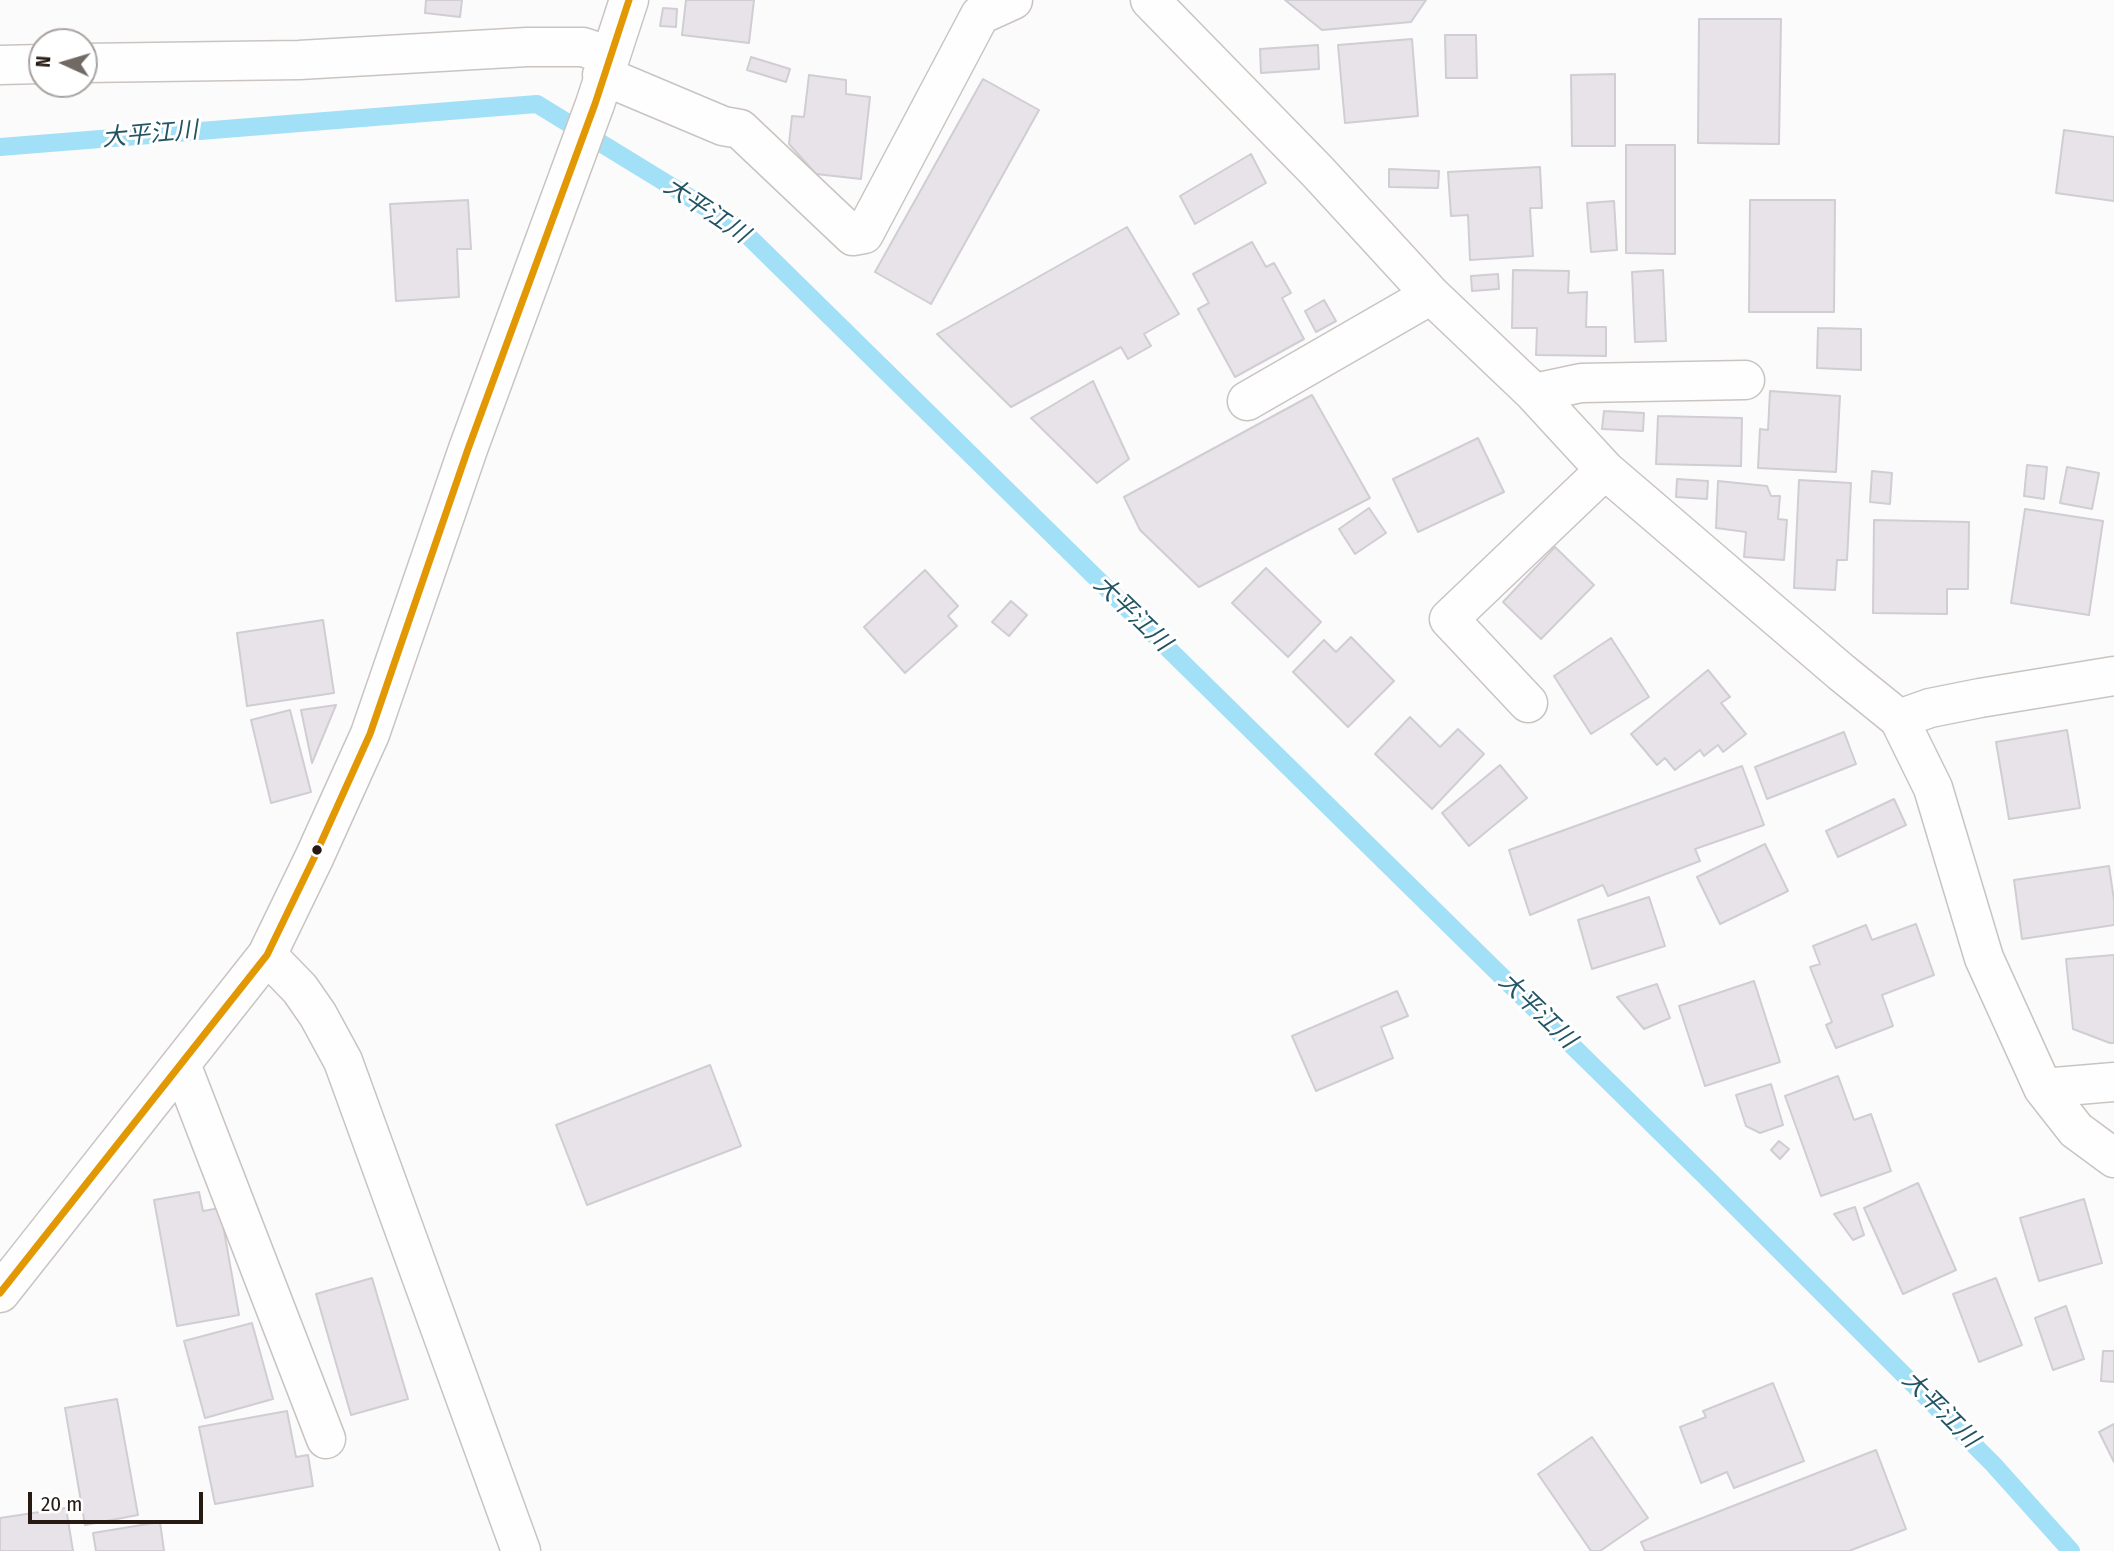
<!DOCTYPE html>
<meta charset="utf-8">
<style>
body{margin:0}
#map{position:relative;width:2114px;height:1551px;overflow:hidden;background:#fbfbfb;font-family:"Fira Sans Condensed",sans-serif}
canvas{display:block}
.north{position:absolute;left:28px;top:28px;width:70px;height:70px;box-sizing:border-box;background:#fff;border:2px solid #a9a3a1;border-radius:50%;rotate:274deg;font-size:19px;font-weight:700;line-height:28px;text-align:center;color:#271a13}
.north::after{content:'';display:block;margin:auto;width:24px;height:32px;background:#716964;clip-path:polygon(50% 0,100% 100%,50% 72%,0 100%)}
.scale{position:absolute;left:28px;top:1492px;width:175px;height:32px;box-sizing:border-box;border:4px solid #271a13;border-top:0;padding-left:9px;font-size:21px;line-height:24px;white-space:nowrap;color:#271a13;-webkit-text-stroke:5px #fff;paint-order:stroke}
</style>
<div id="map">
<canvas width="2114" height="1551"></canvas>
<div class="north">N</div>
<div class="scale">20 m</div>
</div>
<script>
const context = document.querySelector('canvas').getContext('2d');
context.lineJoin = 'round';
const poly = rows => new Path2D(rows.map(r => 'M' + r).join(''));
function trace(path, color, width, dash) { context.strokeStyle = color; context.lineWidth = width; context.lineCap = dash ? 'butt' : 'round'; context.setLineDash(dash || []); context.stroke(path); }
function paint(path, color) { context.fillStyle = color; context.fill(path, 'evenodd'); }
function drawText(font, color, halo, rows, align = 'center') {
  context.font = font + ' "Fira Sans Condensed","Noto Sans JP",sans-serif'; context.lineWidth = 6; context.setLineDash([]); context.textBaseline = 'middle'; context.strokeStyle = halo; context.fillStyle = color; for (const [text, x, y, turn = 0] of rows) {
    context.save(); context.translate(x, y); context.rotate((+turn || 0) * Math.PI / 180); context.textAlign = isNaN(turn) ? turn : align; if (halo) context.strokeText(text, 0, 0); context.fillText(text, 0, 0); context.restore();
  }
}
const stream = poly([
 [0,147,537,104,741,229,1712,1183,1993,1464,2071,1551]
]);
const building = poly([
 [426,0,462,0,460,17,425,13,426,0],
 [686,0,754,0,749,43,682,35,686,0],
 [1285,0,1426,0,1411,22,1322,30,1285,0],
 [663,8,677,9,676,27,660,26,663,8],
 [1699,19,1781,19,1779,144,1698,143,1699,19],
 [1445,35,1476,35,1477,78,1446,78,1445,35],
 [1412,39,1418,116,1345,123,1338,45,1412,39],
 [1318,45,1319,69,1261,73,1260,49,1318,45],
 [751,57,790,69,786,82,747,70,751,57],
 [1615,74,1615,146,1572,146,1571,75,1615,74],
 [809,75,846,80,846,94,870,97,861,179,816,174,789,144,792,116,804,117,809,75],
 [983,79,1039,110,931,304,875,272,983,79],
 [2064,130,2114,137,2114,201,2056,193,2064,130],
 [1626,145,1675,145,1675,254,1626,253,1626,145],
 [1251,154,1266,183,1195,224,1180,196,1251,154],
 [1540,167,1542,208,1530,208,1533,256,1470,260,1468,215,1451,216,1448,172,1540,167],
 [1389,169,1439,171,1438,188,1389,187,1389,169],
 [468,200,471,249,457,249,459,297,396,301,390,204,468,200],
 [1750,200,1835,200,1834,312,1749,312,1750,200],
 [1614,201,1617,250,1591,252,1587,203,1614,201],
 [1127,227,1179,314,1144,334,1151,346,1128,359,1121,347,1011,407,937,334,1127,227],
 [1252,242,1266,267,1274,263,1291,293,1282,298,1304,339,1235,377,1198,309,1209,303,1193,274,1252,242],
 [1513,270,1569,271,1568,293,1587,292,1586,327,1606,327,1606,356,1536,355,1537,328,1512,328,1513,270],
 [1663,270,1666,341,1635,342,1632,272,1663,270],
 [1498,274,1499,289,1472,291,1471,276,1498,274],
 [1324,300,1336,321,1316,332,1305,311,1324,300],
 [1818,328,1861,329,1861,370,1817,368,1818,328],
 [1093,381,1129,459,1097,483,1031,418,1093,381],
 [1770,391,1840,396,1836,472,1758,468,1760,429,1768,430,1770,391],
 [1312,395,1370,498,1199,587,1140,530,1124,497,1312,395],
 [1604,411,1644,413,1643,431,1602,429,1604,411],
 [1658,416,1742,418,1741,466,1656,464,1658,416],
 [1478,438,1504,492,1418,532,1393,479,1478,438],
 [2027,465,2047,467,2044,499,2024,496,2027,465],
 [2067,467,2099,473,2092,509,2060,503,2067,467],
 [1872,471,1892,473,1890,504,1870,502,1872,471],
 [1677,479,1708,481,1707,499,1676,497,1677,479],
 [1799,480,1851,483,1847,560,1837,560,1835,590,1794,588,1799,480],
 [1718,481,1767,486,1771,496,1780,496,1778,519,1787,520,1784,560,1744,557,1746,532,1716,528,1718,481],
 [1369,508,1386,533,1355,554,1339,529,1369,508],
 [2025,509,2103,521,2089,615,2011,603,2025,509],
 [1874,520,1969,522,1968,589,1947,589,1947,614,1873,613,1874,520],
 [1555,547,1594,585,1541,639,1503,602,1555,547],
 [1266,568,1321,622,1288,657,1232,603,1266,568],
 [925,570,958,606,948,616,957,626,905,673,864,627,925,570],
 [1011,601,1027,615,1009,636,992,622,1011,601],
 [323,620,334,693,247,706,237,633,323,620],
 [1351,637,1394,681,1348,727,1293,672,1324,640,1336,652,1351,637],
 [1611,638,1649,697,1591,734,1554,676,1611,638],
 [1708,670,1730,697,1721,703,1746,734,1723,752,1718,745,1704,756,1700,750,1675,770,1665,758,1657,765,1631,734,1708,670],
 [336,705,312,763,301,710,336,705],
 [290,710,311,792,271,803,251,720,290,710],
 [1410,717,1440,747,1458,729,1484,754,1432,809,1375,754,1410,717],
 [2067,730,2080,808,2009,819,1996,742,2067,730],
 [1844,732,1856,764,1767,799,1755,767,1844,732],
 [1500,765,1527,798,1469,846,1442,813,1500,765],
 [1742,766,1764,825,1695,849,1700,861,1608,896,1603,885,1530,915,1509,850,1742,766],
 [1894,799,1906,825,1838,857,1826,831,1894,799],
 [1765,844,1788,891,1720,924,1697,877,1765,844],
 [2109,866,2114,900,2114,925,2022,939,2014,880,2109,866],
 [1649,897,1665,946,1592,969,1578,920,1649,897],
 [1916,924,1934,975,1882,995,1893,1026,1836,1048,1826,1025,1832,1022,1810,967,1820,964,1813,946,1866,925,1872,940,1916,924],
 [2114,955,2114,1043,2110,1043,2073,1029,2066,959,2114,955],
 [1754,981,1780,1062,1705,1086,1679,1006,1754,981],
 [1657,984,1670,1018,1644,1029,1617,997,1657,984],
 [1397,991,1408,1016,1381,1027,1393,1058,1316,1091,1292,1036,1397,991],
 [710,1065,741,1146,587,1205,556,1125,710,1065],
 [1838,1076,1854,1120,1871,1114,1891,1171,1821,1196,1785,1096,1838,1076],
 [1771,1084,1783,1125,1760,1133,1746,1126,1736,1095,1771,1084],
 [1779,1141,1789,1149,1780,1159,1771,1150,1779,1141],
 [1918,1183,1956,1270,1903,1294,1864,1208,1918,1183],
 [199,1192,203,1211,220,1208,239,1315,177,1326,154,1200,199,1192],
 [2084,1199,2102,1263,2039,1281,2020,1218,2084,1199],
 [1855,1207,1864,1235,1853,1240,1834,1214,1855,1207],
 [372,1278,408,1399,351,1415,316,1294,372,1278],
 [1996,1278,2022,1345,1979,1362,1953,1294,1996,1278],
 [2066,1306,2084,1359,2053,1370,2035,1318,2066,1306],
 [252,1323,273,1399,205,1418,184,1341,252,1323],
 [2103,1351,2114,1351,2114,1382,2101,1381,2103,1351],
 [1773,1383,1804,1461,1734,1488,1727,1472,1701,1483,1680,1427,1706,1417,1703,1411,1773,1383],
 [117,1399,138,1515,85,1525,65,1408,117,1399],
 [287,1411,296,1457,308,1455,313,1486,215,1504,199,1427,287,1411],
 [2114,1424,2114,1462,2099,1432,2114,1424],
 [1592,1437,1648,1518,1600,1551,1591,1551,1538,1474,1592,1437],
 [1876,1450,1906,1529,1849,1551,1645,1551,1641,1542,1876,1450],
 [66,1508,73,1551,0,1551,0,1518,66,1508],
 [160,1522,164,1551,96,1551,93,1533,160,1522]
]);
const minor = poly([
 [1150,0,1318,172,1431,295,1534,393,1605,470,1841,672,1899,719,1933,788,1984,958,2043,1088,2076,1130,2114,1158],
 [84,63,299,60,527,47,583,47,610,56],
 [0,65,42,64],
 [602,75,723,126,740,129,853,236,864,234,980,15,1013,0],
 [1534,393,1581,383,1745,380],
 [1247,401,1431,295],
 [1528,703,1449,619,1605,470],
 [1899,719,1930,708,1980,698,2114,676],
 [267,955,300,989,318,1015,343,1061,521,1551],
 [181,1064,326,1439],
 [2043,1088,2114,1082],
 [0,1293,267,955,314,858,370,734,468,449,595,104,629,0]
]);
const bus1 = poly([
 [0,1293,267,955,314,858,370,734,468,449,595,104,629,0]
]);
const markers = [
 [317,850,6,"#271a13"]
];
const waterNames = [
 ["大平江川",150,135,-5],
 ["大平江川",706,211,34],
 ["大平江川",1132,614,44],
 ["大平江川",1537,1011,44],
 ["大平江川",1940,1410,45]
];
trace(stream, '#a1e0f6', 18);
paint(building, '#e7e3e9');
trace(building, '#d0cdd3', 2);
trace(minor, '#cac4c1', 41);
trace(minor, '#fefefe', 38);
trace(bus1, '#e29802', 7);
for (const [x, y, r, color] of markers) { const dot = new Path2D(); dot.arc(x, y, r, 0, 2 * Math.PI); context.fillStyle = color; context.fill(dot); trace(dot, '#fff', 2.5); }
drawText('italic 24px', '#225465', '#fff', waterNames);
</script>
